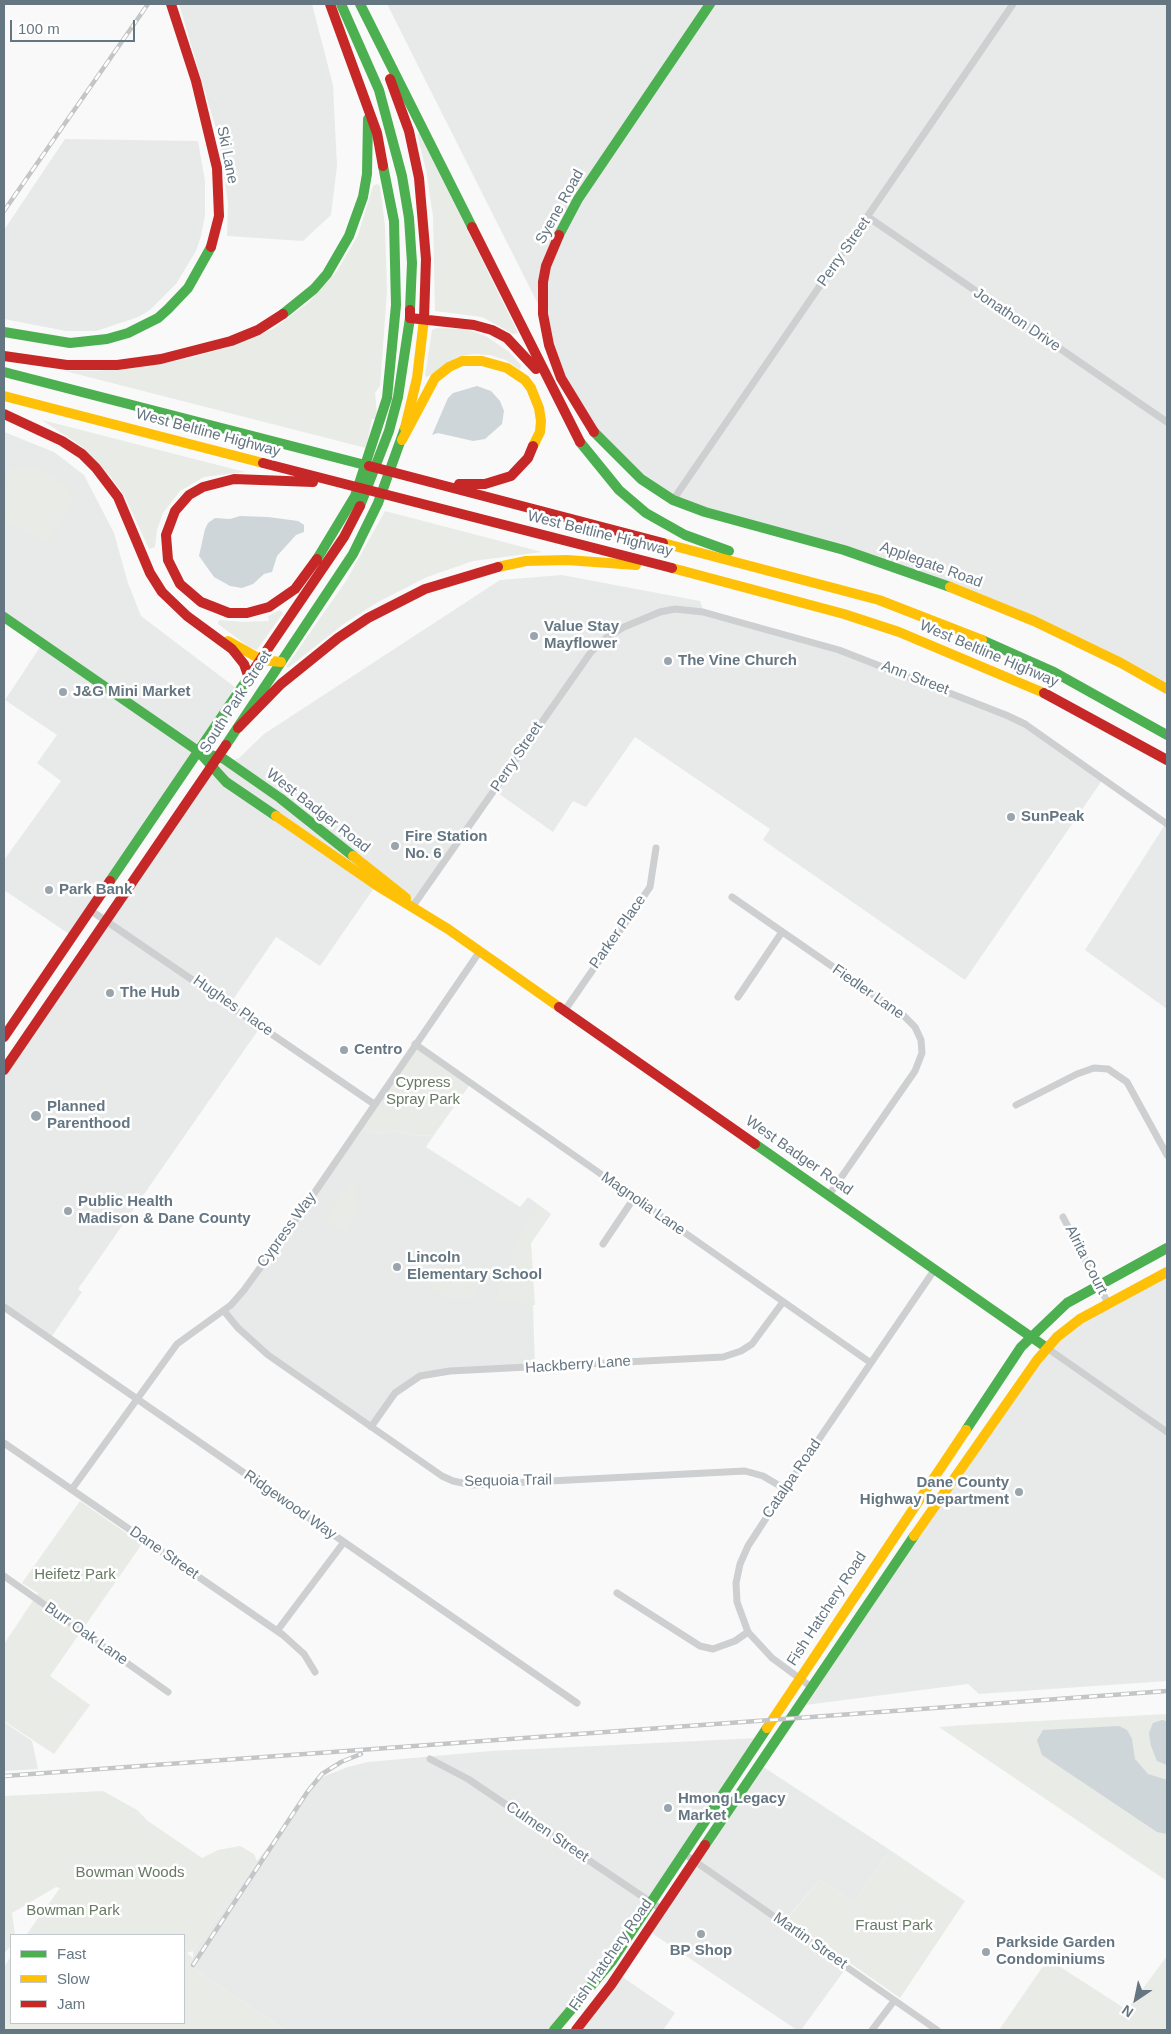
<!DOCTYPE html>
<style>
body{margin:0}
#map{position:relative;width:1171px;height:2034px;overflow:hidden;background:#f9f9f9;font-family:Helvetica,sans-serif}
canvas{display:block}
.frame{position:absolute;inset:0;border:5px solid #657683;pointer-events:none}
.legend{position:absolute;left:10px;top:1934px;width:175px;height:90px;box-sizing:border-box;background:#fff;border:1px solid #c1c8cd;margin:0;padding:6px 9px;list-style:none;font-size:15px;color:#657683}
.legend li{display:flex;align-items:center;gap:10px;height:25px}
.legend b{width:25px;border:1px solid #c1c8cd}
.north{position:absolute;left:1111px;top:1974px;width:50px;height:50px;-webkit-text-stroke:4px #fff;paint-order:stroke;rotate:214deg;font-size:14px;font-weight:700;line-height:20px;text-align:center;color:#657683}
.north::after{content:'';display:block;margin:auto;width:18px;height:22px;background:#657683;clip-path:polygon(50% 0,100% 100%,50% 72%,0 100%)}
.scale{position:absolute;left:10px;top:20px;width:125px;height:22px;box-sizing:border-box;border:2px solid #657683;border-top:0;padding-left:6px;font-size:15px;line-height:18px;white-space:nowrap;color:#657683;-webkit-text-stroke:4px #fff;paint-order:stroke}
</style>
<div id="map">
<canvas width="1171" height="2034"></canvas>
<div class="frame"></div>
<ul class="legend">
<li><b style="height:6px;background:#4caf50"></b>Fast</li>
<li><b style="height:6px;background:#ffc107"></b>Slow</li>
<li><b style="height:6px;background:#c62828"></b>Jam</li>
</ul>
<div class="north">N</div>
<div class="scale">100 m</div>
</div>
<script>
const context = document.querySelector('canvas').getContext('2d');
context.lineJoin = 'round';
function paint(path, color) { context.fillStyle = color; context.fill(path, 'evenodd'); }
const poly = rows => new Path2D(rows.map(r => 'M' + r).join(''));
function trace(path, color, width, dash) { context.strokeStyle = color; context.lineWidth = width; context.lineCap = dash ? 'butt' : 'round'; context.setLineDash(dash || []); context.stroke(path); }
function drawText(font, color, halo, rows, align = 'center') {
  context.font = font + ' Helvetica,sans-serif'; context.lineWidth = 5; context.setLineDash([]); context.textBaseline = 'middle'; context.strokeStyle = halo; context.fillStyle = color; for (const [text, x, y, turn = 0] of rows) {
    context.save(); context.translate(x, y); context.rotate((+turn || 0) * Math.PI / 180); context.textAlign = isNaN(turn) ? turn : align; if (halo) context.strokeText(text, 0, 0); context.fillText(text, 0, 0); context.restore();
  }
}
const built = poly([
 [179,4,312,4,333,85,337,166,331,215,303,241,227,236,228,204,219,139],
 [387,4,1167,4,1167,689,962,591,682,504,617,456,572,398,543,314],
 [65,139,198,141,205,181,205,215,201,236,196,251,176,284,150,310,138,317,96,331,66,331,4,319,4,230],
 [4,432,54,452,84,475,114,533,128,583,141,616,240,691,72,936,4,890,4,860,61,781,37,763,57,735,5,700,42,644,4,617],
 [562,575,700,601,704,612,839,650,1006,715,1103,779,965,980,763,840,770,829,635,737,586,807,573,801,553,832,495,791,413,906,376,885,320,966,276,937,230,1004,261,1026,78,1289,82,1292,52,1336,48,1333,45,1336,4,1307,4,1070,211,768,239,758,264,734,500,580],
 [1166,823,1167,824,1167,1009,1085,950],
 [358,1128,380,1134,395,1131,415,1136,434,1135,426,1147,520,1207,528,1197,551,1214,531,1243,535,1367,420,1376,403,1386,371,1427,268,1355,224,1311,231,1305],
 [1167,1272,1167,1681,979,1694,968,1684,798,1706,1057,1337],
 [4,1722,32,1741,38,1769,4,1771],
 [759,1738,612,1961,554,2030,285,2030,188,1965,193,1958,193,1951,257,1861,322,1777,348,1767,368,1762,491,1751],
 [759,1764,890,1850,854,1903,820,1880,781,1925,844,1971,801,2030,797,2030,647,1930],
 [618,1974,675,2013,663,2030,576,2030]
]);
const green = poly([
 [417,134,420,134,518,333,513,334,482,317,435,311,433,216,426,170],
 [377,184,380,186,385,226,387,292,380,386,375,393,377,415,376,419,372,419,366,448,65,371,99,371,177,361,219,350,273,329,308,303,337,271,358,235,373,186],
 [437,328,466,329,486,336,509,352,521,365,520,370,506,360,490,355,473,354,457,357,427,377,425,376,432,330],
 [42,420,245,472,204,477,180,491,163,513,157,530,155,547,149,549,124,495,110,476,81,446],
 [17,465,34,467,53,476,69,489,73,500,74,503,48,543,4,519,4,492,7,473],
 [385,511,542,552,473,561,427,577,378,602,345,623,288,668,286,667,346,581],
 [280,610,283,613,257,650,249,647,218,624,219,620,243,622,269,621,268,616],
 [415,1044,471,1083,434,1135,415,1136,395,1131,380,1134,358,1128],
 [349,1183,358,1190,353,1199,359,1203,358,1211,346,1234,324,1220],
 [538,1205,551,1214,531,1243,535,1305,517,1306,517,1300,498,1301,498,1274,513,1273,513,1245],
 [471,1270,482,1278,472,1298,446,1298,427,1284,434,1275],
 [80,1501,142,1544,50,1676,90,1705,54,1754,4,1721,4,1644,38,1593,22,1583],
 [1167,1714,1167,1881,939,1727,964,1725],
 [103,1791,137,1810,148,1821,202,1858,218,1850,240,1846,254,1854,257,1861,193,1951,187,1953,193,1958,188,1965,285,2030,4,2030,4,1967,11,1956,11,2023,184,2023,184,1935,26,1935,60,1888,56,1887,12,1913,15,1935,11,1935,11,1946,4,1953,4,1796],
 [890,1850,965,1901,900,1998,787,1919,820,1880,854,1903],
 [1167,1956,1167,2030,999,2030,1048,1959,1127,2010]
]);
const water = poly([
 [477,386,491,391,500,401,504,411,502,424,485,439,473,441,438,433,432,435,448,398,453,393],
 [240,516,268,517,298,521,304,525,304,532,296,535,277,556,272,572,264,574,253,584,242,588,230,586,214,577,199,556,205,529,208,523,215,518,230,519],
 [1162,1720,1167,1721,1167,1765,1157,1761,1151,1746,1149,1733,1153,1723],
 [1119,1726,1127,1730,1132,1739,1135,1759,1148,1774,1167,1780,1167,1834,1157,1832,1042,1755,1037,1740,1043,1730]
]);
const street = poly([
 [868,217,1167,422],
 [673,500,1013,4],
 [732,897,904,1016,915,1027,921,1040,922,1053,915,1071,829,1195],
 [413,906,591,652,607,637,624,627,660,612,675,609,703,612,839,650,1006,715,1025,724,1167,824],
 [90,910,374,1104],
 [738,997,782,932],
 [565,1010,650,887,656,848],
 [415,1044,871,1363],
 [1016,1105,1077,1074,1094,1068,1108,1069,1127,1082,1167,1155],
 [1063,1217,1108,1303],
 [603,1244,634,1198],
 [4,1307,577,1703],
 [224,1311,238,1328,268,1355,442,1476,453,1481,472,1485,745,1471,763,1476,785,1489],
 [1047,1348,1167,1432],
 [371,1427,395,1393,420,1376,450,1371,723,1357,741,1351,752,1344,783,1302],
 [4,1443,283,1635,304,1654,315,1672],
 [72,1489,177,1344,231,1305,244,1290,315,1192,480,951],
 [4,1576,168,1692],
 [617,1593,700,1646,713,1649,735,1641,748,1632],
 [277,1631,344,1542],
 [810,1686,772,1658,748,1632,737,1602,736,1583,740,1564,748,1546,785,1489,935,1269],
 [430,1759,468,1779,661,1909],
 [683,1853,937,2030],
 [872,2030,894,2001]
]);
const fast = poly([
 [341,4,379,90,402,176,409,218,412,263,410,310],
 [360,4,472,227],
 [559,235,578,199,710,4],
 [283,314,314,289,327,274,349,236,363,197,367,174,368,119],
 [4,332,70,343,107,339,128,333,158,318,168,309,188,288,211,247],
 [4,372,369,466],
 [594,432,641,479,673,500,705,512,844,550,950,587],
 [580,442,619,490,646,513,685,535,729,551],
 [360,506,389,431,398,397,410,318],
 [317,559,355,496,387,398,396,305,394,221,383,166],
 [4,617,198,751,226,782,276,816],
 [982,640,1054,672,1167,735],
 [226,745,353,554,378,503,405,428],
 [198,751,224,759,280,798,353,856],
 [110,881,248,678],
 [755,1144,1047,1348],
 [966,1430,1021,1347,1067,1303,1167,1248],
 [705,1845,914,1536],
 [554,2030,612,1961,767,1728]
]);
const slow = poly([
 [4,396,263,463],
 [405,428,417,378,424,319],
 [402,440,435,378,449,367,462,361,482,361,507,368,525,380,531,388,539,408,541,421,540,432,533,446],
 [663,543,879,600,982,640],
 [498,567,526,561,567,560,636,565],
 [672,568,844,614,899,632,1044,693],
 [950,587,1034,621,1121,663,1167,689],
 [228,641,262,660,281,662],
 [276,816,376,885,448,929,559,1007],
 [353,856,406,898],
 [914,1536,1037,1360,1057,1337,1080,1319,1167,1272],
 [767,1728,966,1430]
]);
const jam = poly([
 [171,4,196,81,217,168,219,216,211,247],
 [330,4,377,133,383,166],
 [390,79,409,131,419,178,426,259,424,319],
 [472,227,580,442],
 [559,235,546,266,543,282,543,314,549,345,561,378,594,432],
 [410,310,410,318,474,325,492,330,507,338,536,369],
 [4,356,67,365,117,365,161,359,231,341,258,330,283,314],
 [4,414,62,441,82,454,96,468,118,497,150,573,162,592,187,616,232,649,244,664,249,678],
 [263,463,672,568],
 [369,466,663,543],
 [313,482,234,479,203,487,189,495,175,511,166,535,168,560,180,584,201,602,229,613,247,613,269,607,295,589,317,559],
 [459,484,485,484,511,476,528,458,533,446],
 [248,678,344,537,360,506],
 [1044,693,1167,760],
 [238,728,281,684,338,638,368,618,425,589,498,567],
 [559,1007,755,1144],
 [4,1037,110,881],
 [4,1070,226,745],
 [576,2030,611,1985,705,1845]
]);
const rail = poly([
 [4,211,148,4],
 [4,1776,1167,1691],
 [193,1965,308,1791,322,1774,341,1762,361,1754]
]);
const markers = [
 [534,636,5,"#99a4ac"],
 [668,661,5,"#99a4ac"],
 [63,692,5,"#99a4ac"],
 [1011,817,5,"#99a4ac"],
 [395,846,5,"#99a4ac"],
 [49,890,5,"#99a4ac"],
 [110,993,5,"#99a4ac"],
 [344,1050,5,"#99a4ac"],
 [36,1116,6,"#99a4ac"],
 [68,1211,5,"#99a4ac"],
 [397,1267,5,"#99a4ac"],
 [1019,1492,5,"#99a4ac"],
 [668,1808,5,"#99a4ac"],
 [701,1934,5,"#99a4ac"],
 [986,1952,5,"#99a4ac"]
];
const streetNames = [
 ["Ski Lane",227,155,79],
 ["Syene Road",560,207,-61],
 ["Perry Street",844,252,-55],
 ["Jonathon Drive",1017,320,34],
 ["West Beltline Highway",208,433,15],
 ["West Beltline Highway",600,534,14],
 ["Applegate Road",931,565,20],
 ["West Beltline Highway",989,654,23],
 ["Ann Street",915,678,21],
 ["South Park Street",236,702,-57],
 ["Perry Street",517,757,-56],
 ["West Badger Road",318,811,38],
 ["Parker Place",618,932,-55],
 ["Fiedler Lane",868,992,35],
 ["Hughes Place",233,1006,35],
 ["West Badger Road",799,1156,35],
 ["Magnolia Lane",643,1204,35],
 ["Cypress Way",287,1230,-54],
 ["Alrita Court",1086,1260,63],
 ["Hackberry Lane",578,1365,-4],
 ["Catalpa Road",792,1479,-56],
 ["Sequoia Trail",508,1481,-1],
 ["Ridgewood Way",290,1505,35],
 ["Dane Street",164,1553,35],
 ["Fish Hatchery Road",827,1609,-57],
 ["Burr Oak Lane",86,1634,35],
 ["Culmen Street",547,1832,34],
 ["Martin Street",810,1941,35],
 ["Fish Hatchery Road",611,1955,-55]
];
const poiNames = [
 ["Value Stay",544,627],
 ["Mayflower",544,644],
 ["The Vine Church",678,661],
 ["J&G Mini Market",73,692],
 ["SunPeak",1021,817],
 ["Fire Station",405,837],
 ["No. 6",405,854],
 ["Park Bank",59,890],
 ["The Hub",120,993],
 ["Centro",354,1050],
 ["Planned",47,1107],
 ["Parenthood",47,1124],
 ["Public Health",78,1202],
 ["Madison & Dane County",78,1219],
 ["Lincoln",407,1258],
 ["Elementary School",407,1275],
 ["Dane County",1009,1483,"right"],
 ["Highway Department",1009,1500,"right"],
 ["Hmong Legacy",678,1799],
 ["Market",678,1816],
 ["Parkside Garden",996,1943],
 ["Condominiums",996,1960],
 ["BP Shop",701,1951,"center"]
];
const parkNames = [
 ["Cypress",423,1083],
 ["Spray Park",423,1100],
 ["Heifetz Park",75,1575],
 ["Bowman Woods",130,1873],
 ["Bowman Park",73,1911],
 ["Fraust Park",894,1926]
];
paint(built, '#e8e9e9');
paint(green, '#e8ebe6');
paint(water, '#ced6d9');
trace(street, '#cecfd0', 7);
trace(fast, '#4caf50', 10);
trace(slow, '#ffc107', 10);
trace(jam, '#c62828', 10);
trace(rail, '#c3c5c6', 4.5);
trace(rail, '#fff', 2.5, [8]);
for (const [x, y, r, color] of markers) { const dot = new Path2D(); dot.arc(x, y, r, 0, 2 * Math.PI); context.fillStyle = color; context.fill(dot); trace(dot, '#fff', 2); }
drawText('15px', '#657683', '#fff', streetNames);
drawText('bold 15px', '#657683', '#fff', poiNames, 'left');
drawText('15px', '#687a64', '#fff', parkNames);
</script>
